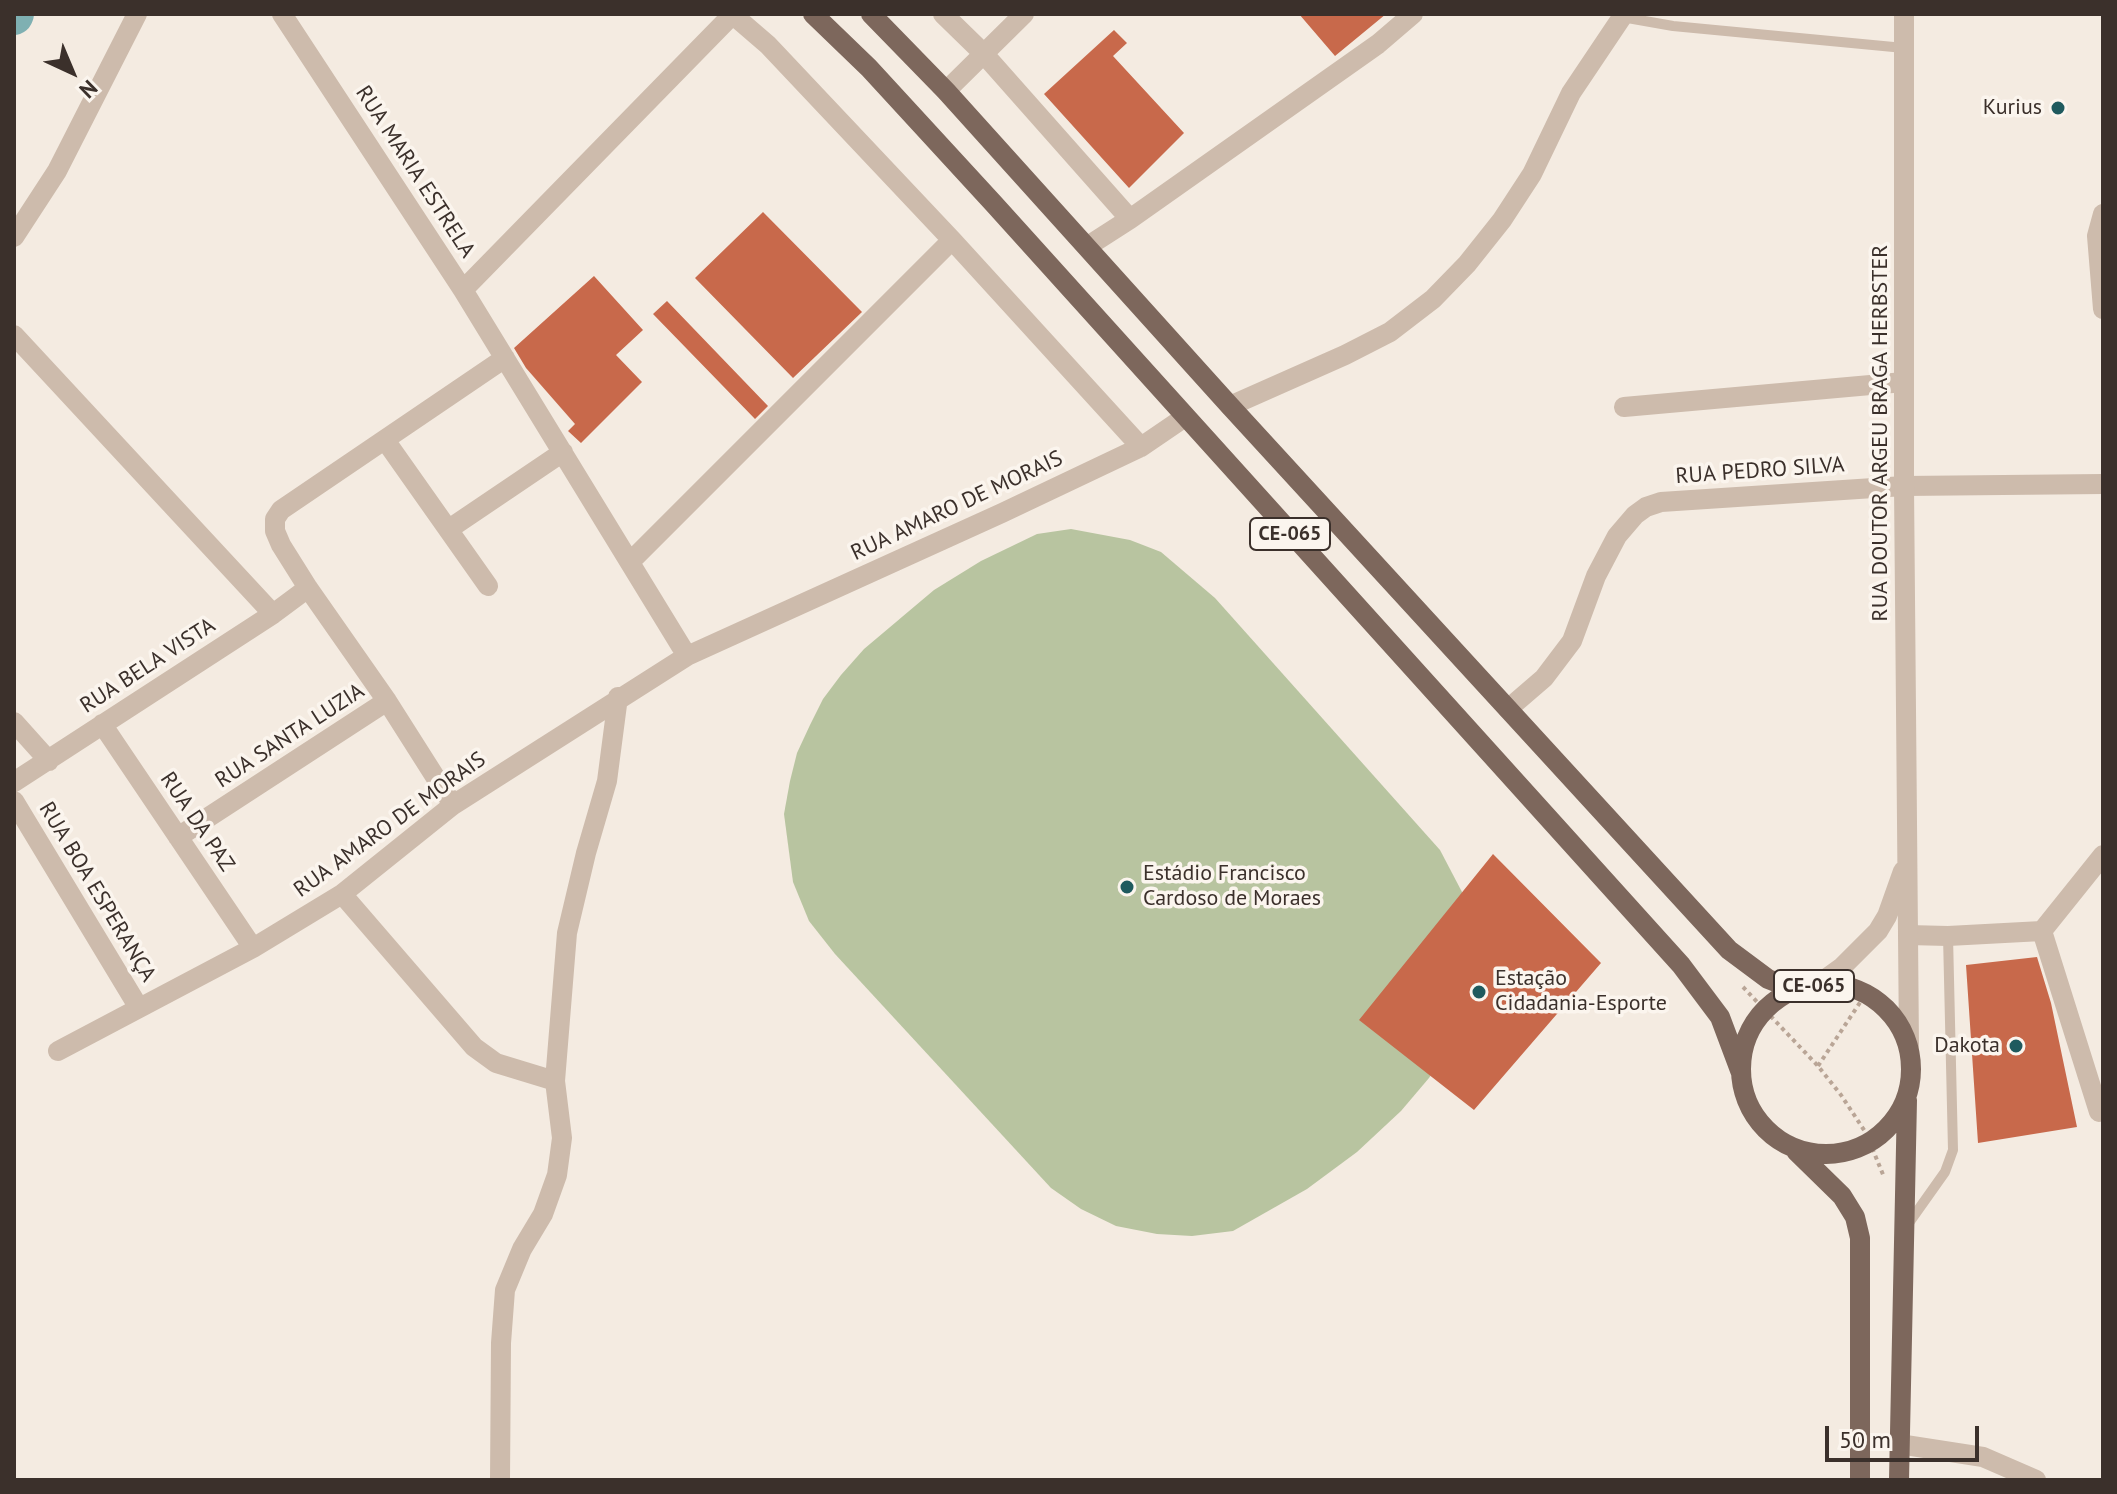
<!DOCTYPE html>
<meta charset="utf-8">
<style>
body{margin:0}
#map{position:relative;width:2117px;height:1494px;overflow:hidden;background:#f4ebe1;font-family:"PT Sans",sans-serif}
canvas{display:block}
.frame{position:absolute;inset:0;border:16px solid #3b302b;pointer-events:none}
.north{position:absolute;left:32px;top:32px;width:80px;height:80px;-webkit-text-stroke:6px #fbf5ee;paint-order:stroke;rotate:136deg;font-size:22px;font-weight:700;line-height:32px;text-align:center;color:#3b302b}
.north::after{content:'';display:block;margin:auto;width:28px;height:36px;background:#3b302b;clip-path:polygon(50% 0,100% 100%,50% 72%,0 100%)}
.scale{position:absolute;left:1825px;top:1426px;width:154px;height:36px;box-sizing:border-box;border:4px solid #3b302b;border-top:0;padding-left:10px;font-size:24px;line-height:28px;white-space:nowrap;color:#3b302b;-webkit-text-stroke:6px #fbf5ee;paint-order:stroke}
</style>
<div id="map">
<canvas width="2117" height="1494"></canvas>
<div class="frame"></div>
<div class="north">N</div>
<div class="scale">50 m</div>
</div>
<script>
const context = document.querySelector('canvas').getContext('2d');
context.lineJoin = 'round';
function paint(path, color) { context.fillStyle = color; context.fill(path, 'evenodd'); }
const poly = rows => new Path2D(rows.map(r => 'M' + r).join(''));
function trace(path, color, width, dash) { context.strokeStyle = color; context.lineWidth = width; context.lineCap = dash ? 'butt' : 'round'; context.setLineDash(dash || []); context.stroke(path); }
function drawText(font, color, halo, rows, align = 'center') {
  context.font = font + ' "PT Sans",sans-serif'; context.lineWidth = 7; context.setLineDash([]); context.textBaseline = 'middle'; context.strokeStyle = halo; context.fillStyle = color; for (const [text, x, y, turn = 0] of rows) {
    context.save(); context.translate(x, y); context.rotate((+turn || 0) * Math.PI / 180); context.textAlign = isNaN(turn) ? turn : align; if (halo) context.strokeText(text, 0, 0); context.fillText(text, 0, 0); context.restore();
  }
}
const green = poly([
 [1071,529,1130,540,1161,552,1215,598,1440,850,1462,892,1471,936,1451,1045,1429,1078,1401,1111,1357,1152,1307,1189,1233,1231,1192,1236,1157,1234,1116,1226,1081,1209,1051,1188,835,954,809,921,793,882,784,814,790,781,797,753,810,725,823,699,841,675,864,649,934,590,981,561,1037,534]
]);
const river = poly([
 [14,16,15,14]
]);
const building = poly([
 [1299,14,1386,14,1335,56],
 [1114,30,1127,43,1113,56,1184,133,1129,188,1044,94],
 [763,212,862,312,793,378,695,278],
 [594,276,643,330,616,355,642,382,581,443,568,431,575,424,526,368,514,348],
 [667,301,768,406,755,419,653,314],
 [1493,854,1601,963,1474,1110,1359,1020],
 [2037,957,2051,1003,2077,1127,1978,1143,1966,965]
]);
const path = poly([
 [1743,987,1818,1066,1841,1095,1866,1133,1884,1177],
 [1818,1066,1865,995]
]);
const service = poly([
 [1622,17,1673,26,1904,48],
 [1906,1227,1945,1172,1953,1150,1948,936]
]);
const minor = poly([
 [282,14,463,290,687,656],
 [732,14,768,45,952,240,1141,447],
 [943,14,983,53,1130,219,1378,44,1413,14],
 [946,91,1024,14],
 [2103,214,2097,236,2103,309],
 [14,237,57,171,137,14],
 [1088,246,1130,219],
 [463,290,733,14],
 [14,335,273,614],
 [1230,406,1345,355,1390,332,1433,299,1467,264,1502,220,1532,174,1571,93,1624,14],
 [1624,407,1904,382],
 [385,440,488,586],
 [449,529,563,452],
 [631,561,952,240],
 [1508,709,1544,678,1572,641,1596,576,1617,536,1635,515,1646,507,1661,502,1904,486,2103,484],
 [14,722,49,761],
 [102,724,253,948],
 [14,782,273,614,308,588],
 [14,801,139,1008],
 [453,805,387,701,308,588,281,545,275,531,275,519,281,510,505,358],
 [178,837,387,701],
 [342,894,474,1047,496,1063,555,1081],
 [2042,931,2099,1112],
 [1908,935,1948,936,2042,931,2103,855],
 [58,1051,253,948,342,894,453,805,687,656,1002,513,1141,447,1185,417],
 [1899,1444,1983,1457,2036,1480],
 [500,1480,501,1343,505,1290,522,1249,543,1214,557,1175,562,1138,555,1081,567,933,586,853,607,781,618,697]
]);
const tertiary = poly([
 [1904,14,1904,486,1909,1046],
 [1817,985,1842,967,1878,931,1887,916,1903,871]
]);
const primary = poly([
 [813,14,869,68,994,204,1681,965,1720,1017,1741,1073],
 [871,14,946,91,1230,406,1729,950,1768,979,1796,990],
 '1741 1069a85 85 0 1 1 170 0a85 85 0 1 1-170 0Z',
 [1796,1151,1842,1196,1855,1217,1860,1238,1860,1480],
 [1899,1480,1907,1100]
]);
const markers = [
 [2058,108,8,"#1f5a5e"],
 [1127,887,8,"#1f5a5e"],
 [1479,992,8,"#1f5a5e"],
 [2016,1046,8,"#1f5a5e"]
];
const shields = [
 [1290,534,80],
 [1814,986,80]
];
const shieldNames = [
 ["CE-065",1290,534],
 ["CE-065",1814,986]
];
const poiNames = [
 ["Kurius",2042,108],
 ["Estádio Francisco",1143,874,"left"],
 ["Cardoso de Moraes",1143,899,"left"],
 ["Estação",1495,979,"left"],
 ["Cidadania-Esporte",1495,1004,"left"],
 ["Dakota",2000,1046]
];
const streetNames = [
 ["RUA MARIA ESTRELA",415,172,57],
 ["RUA DOUTOR ARGEU BRAGA HERBSTER",1881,433,-90],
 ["RUA PEDRO SILVA",1760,471,-4],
 ["RUA AMARO DE MORAIS",957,506,-25],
 ["RUA BELA VISTA",148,666,-33],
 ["RUA SANTA LUZIA",290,736,-33],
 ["RUA DA PAZ",197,822,56],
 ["RUA AMARO DE MORAIS",390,825,-36],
 ["RUA BOA ESPERANÇA",97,892,59]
];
paint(green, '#b8c4a0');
trace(river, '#7fb0b2', 38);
paint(building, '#c8694b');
trace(path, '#b9a596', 4, [4, 4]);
trace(service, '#cdbbac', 10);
trace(minor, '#cdbbac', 20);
trace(tertiary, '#cdbbac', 20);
trace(primary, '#7d675c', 20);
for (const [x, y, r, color] of markers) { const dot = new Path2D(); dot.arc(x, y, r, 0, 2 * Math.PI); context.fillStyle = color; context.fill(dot); trace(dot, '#fbf5ee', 3); }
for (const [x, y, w] of shields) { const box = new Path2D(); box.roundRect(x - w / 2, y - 16, w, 32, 6); context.fillStyle = '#fbf5ee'; context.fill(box); trace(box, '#3b302b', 2); }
drawText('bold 20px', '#3b302b', null, shieldNames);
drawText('22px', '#3b302b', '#fbf5ee', poiNames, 'right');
drawText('22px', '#3b302b', '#fbf5ee', streetNames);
</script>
